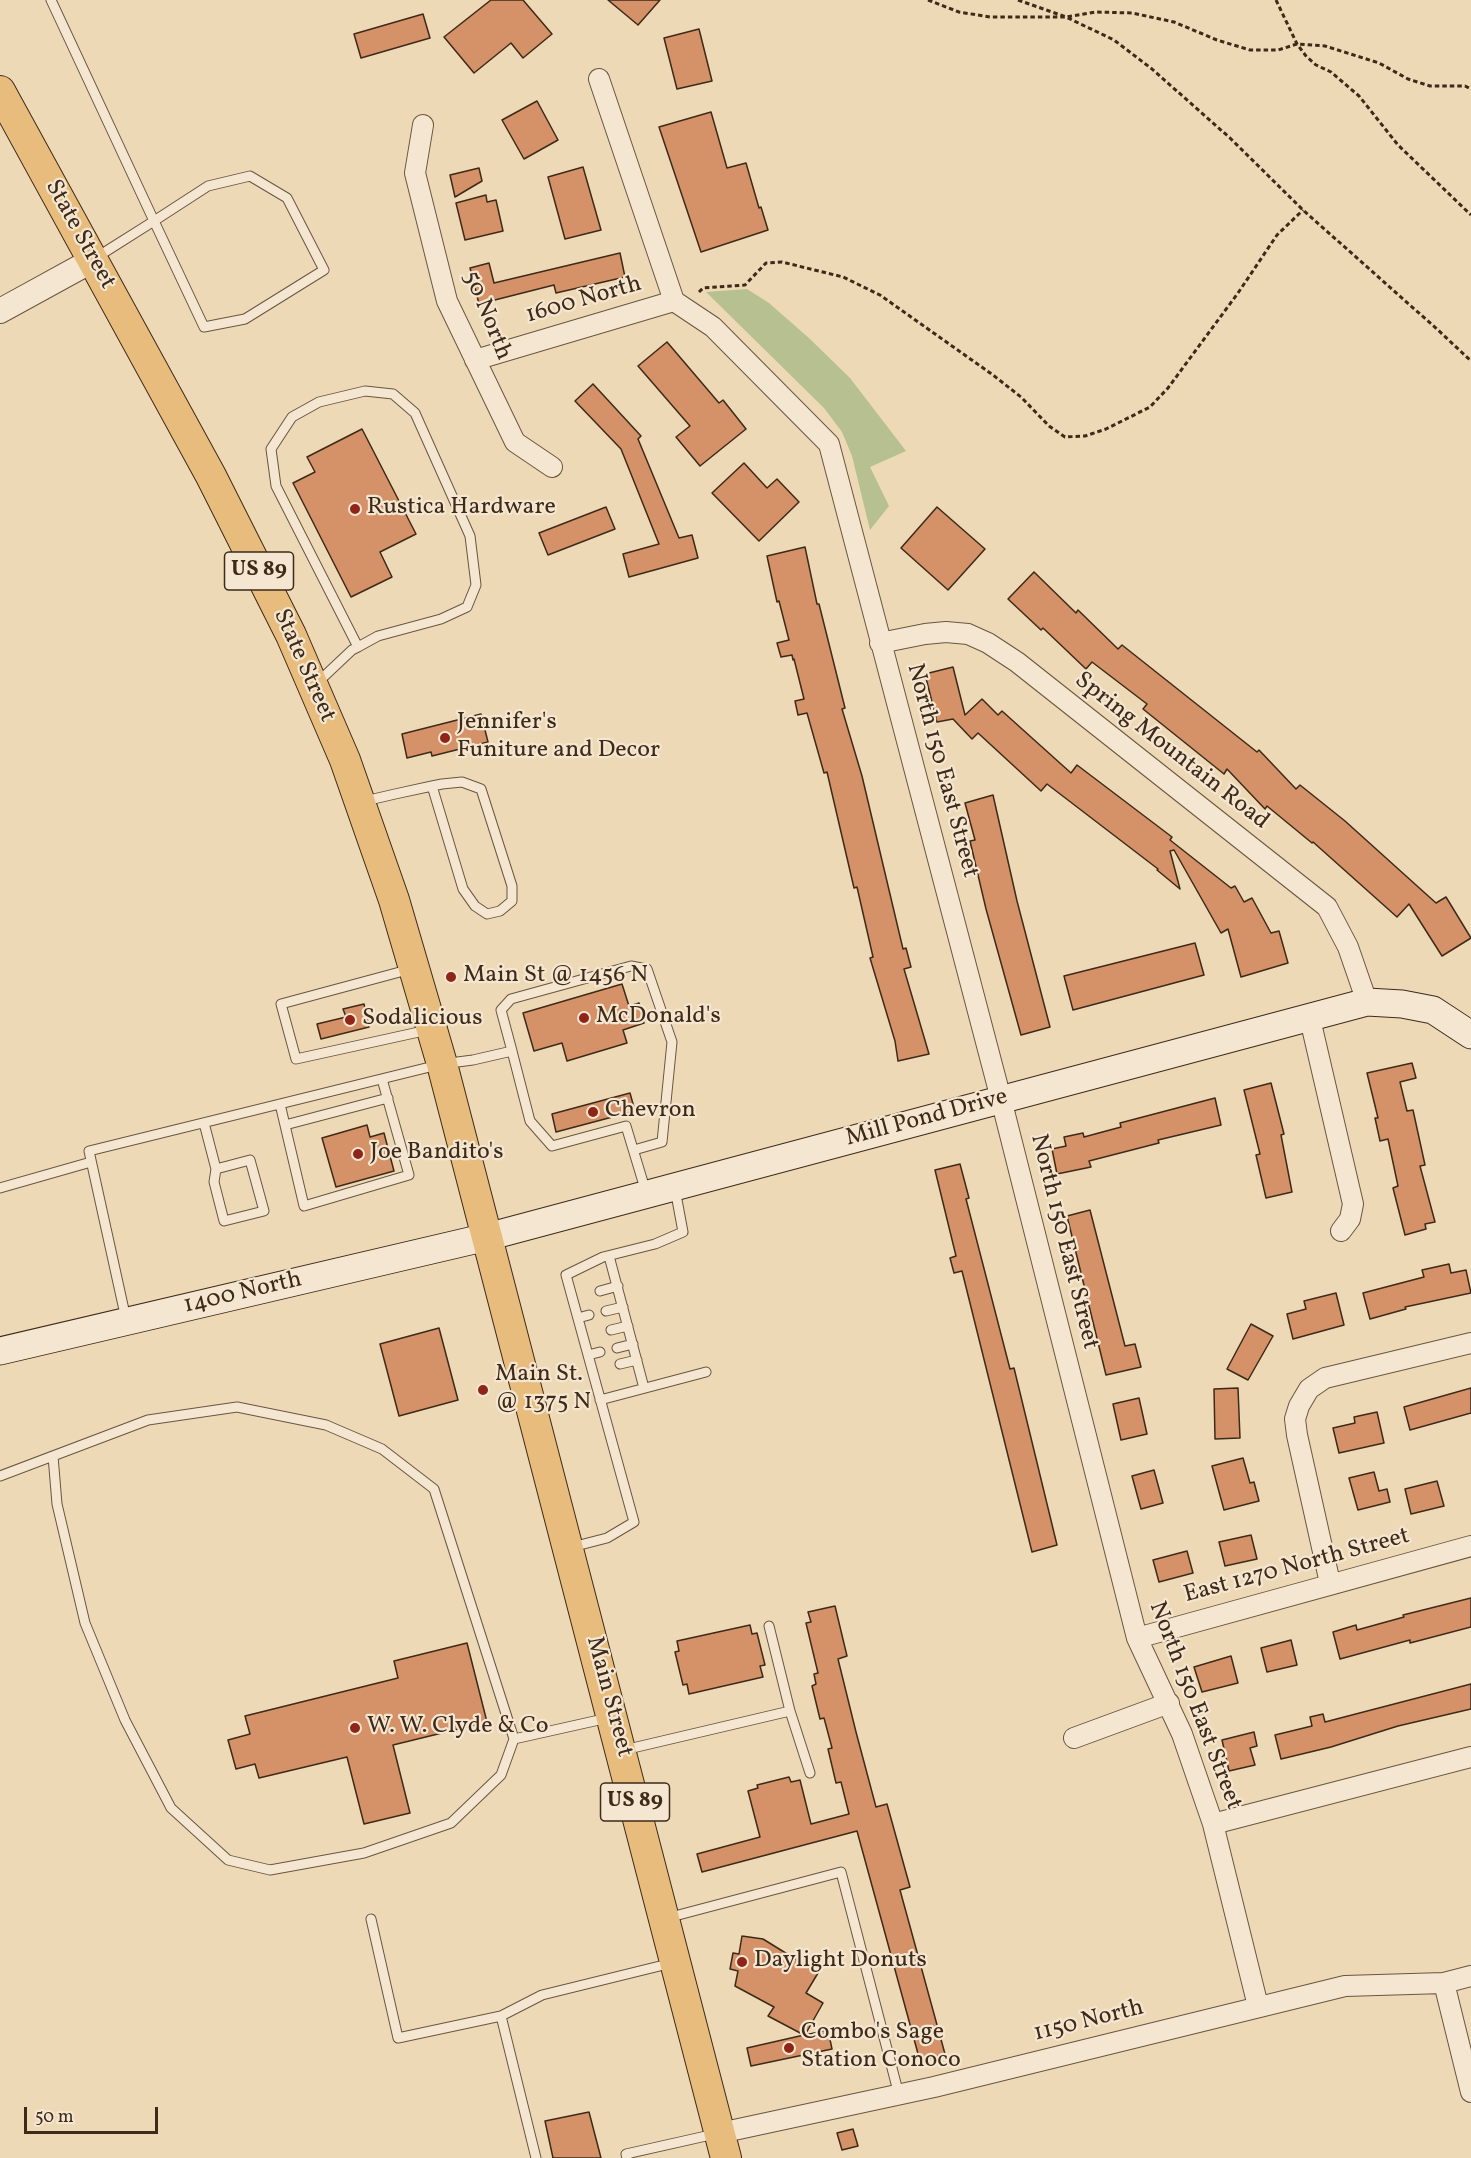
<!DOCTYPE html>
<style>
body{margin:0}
#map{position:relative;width:1471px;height:2158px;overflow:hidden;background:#eed9b7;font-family:Vollkorn,serif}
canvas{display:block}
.scale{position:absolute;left:24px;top:2107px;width:134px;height:27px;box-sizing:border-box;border:3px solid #3d2a19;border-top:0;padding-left:8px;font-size:18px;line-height:21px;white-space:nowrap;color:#3d2a19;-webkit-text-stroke:4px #f4e6d0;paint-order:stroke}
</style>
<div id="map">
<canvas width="1471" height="2158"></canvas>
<div class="scale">50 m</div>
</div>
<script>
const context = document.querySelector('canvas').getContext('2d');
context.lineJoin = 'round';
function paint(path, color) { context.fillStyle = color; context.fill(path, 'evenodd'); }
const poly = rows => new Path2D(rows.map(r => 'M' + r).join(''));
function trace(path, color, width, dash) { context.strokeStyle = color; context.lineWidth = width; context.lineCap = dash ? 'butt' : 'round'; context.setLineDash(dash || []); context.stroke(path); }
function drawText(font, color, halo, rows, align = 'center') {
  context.font = font + ' Vollkorn,serif'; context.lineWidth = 4.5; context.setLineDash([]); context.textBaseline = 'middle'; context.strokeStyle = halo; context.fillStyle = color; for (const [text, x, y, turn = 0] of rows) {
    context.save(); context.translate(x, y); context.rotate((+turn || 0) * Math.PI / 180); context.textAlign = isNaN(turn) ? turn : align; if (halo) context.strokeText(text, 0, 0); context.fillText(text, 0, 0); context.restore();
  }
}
const green = poly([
 [747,289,769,303,810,339,850,378,906,451,870,467,889,506,870,530,852,456,842,432,824,408,706,292]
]);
const building = poly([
 [491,0,523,0,552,34,523,58,511,43,474,73,444,37,491,0],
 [608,0,660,0,638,25,608,0],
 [423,14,430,38,361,58,354,34,423,14],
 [699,29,712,81,677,89,664,38,699,29],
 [537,101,558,140,524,159,502,120,537,101],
 [711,112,727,168,746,163,759,208,761,207,768,230,701,252,659,127,711,112],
 [583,167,601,230,565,239,548,177,583,167],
 [479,168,482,181,455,197,450,175,479,168],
 [486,195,487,202,496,200,503,231,465,240,456,203,486,195],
 [620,253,625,277,556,293,554,285,479,304,470,268,489,263,494,283,620,253],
 [667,342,719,403,723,400,746,429,700,466,676,437,690,426,638,366,667,342],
 [593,384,641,436,638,439,679,538,692,535,698,558,629,577,623,554,659,544,621,449,575,401,593,384],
 [362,429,416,534,380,552,392,577,351,597,293,483,315,472,307,457,362,429],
 [744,463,767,488,777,479,799,502,759,541,712,493,744,463],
 [606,507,615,529,548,555,539,533,606,507],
 [937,507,985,549,948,590,901,548,937,507],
 [805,547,817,604,819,604,845,708,842,709,862,776,903,949,906,948,911,967,904,969,929,1054,898,1061,895,1041,870,958,873,957,857,887,854,888,827,772,824,773,807,713,798,715,795,701,804,699,794,659,793,660,792,655,781,657,777,643,789,640,779,601,777,602,767,556,805,547],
 [1034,572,1076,613,1078,610,1118,649,1122,645,1257,752,1259,750,1296,789,1300,785,1345,821,1436,903,1446,897,1471,938,1442,956,1409,904,1397,917,1313,842,1312,843,1267,806,1265,809,1227,769,1224,774,1143,709,1147,704,1092,662,1086,669,1043,628,1041,630,1008,599,1034,572],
 [953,667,965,715,982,699,998,715,1002,711,1071,773,1077,765,1172,837,1170,840,1231,888,1235,886,1244,902,1252,898,1271,933,1279,931,1288,963,1241,977,1228,929,1221,933,1174,850,1170,851,1180,889,1157,870,1158,869,1047,784,1041,791,978,733,972,739,953,719,937,722,925,674,953,667],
 [481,714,488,742,432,756,431,752,407,758,402,734,481,714],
 [993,795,1017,901,1050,1027,1021,1035,986,909,970,841,975,840,965,803,993,795],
 [1195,943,1204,975,1073,1010,1064,976,1195,943],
 [622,984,629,1006,639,1003,644,1023,623,1030,627,1043,567,1061,562,1043,534,1051,523,1013,622,984],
 [364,1004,369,1027,321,1039,317,1024,346,1017,343,1009,364,1004],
 [1412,1063,1416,1078,1400,1082,1407,1111,1413,1110,1425,1165,1420,1166,1435,1222,1425,1224,1426,1229,1405,1235,1393,1188,1398,1186,1388,1139,1380,1141,1375,1118,1378,1118,1367,1073,1412,1063],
 [1271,1083,1284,1134,1281,1135,1292,1192,1266,1198,1256,1155,1260,1154,1244,1090,1271,1083],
 [630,1093,635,1111,556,1132,552,1114,630,1093],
 [1215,1098,1221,1125,1158,1140,1159,1143,1089,1161,1091,1167,1057,1174,1052,1149,1066,1146,1064,1137,1083,1133,1084,1137,1121,1127,1120,1123,1215,1098],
 [367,1125,370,1137,384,1133,394,1171,336,1187,322,1138,367,1125],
 [960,1164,969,1198,966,1199,1010,1369,1014,1368,1057,1545,1032,1552,962,1271,954,1273,950,1258,956,1256,935,1170,960,1164],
 [1090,1210,1125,1346,1135,1344,1141,1367,1106,1375,1067,1216,1090,1210],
 [1449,1264,1451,1273,1466,1270,1471,1293,1405,1307,1406,1309,1370,1319,1363,1293,1424,1277,1422,1270,1449,1264],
 [1336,1293,1344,1325,1293,1339,1287,1314,1306,1309,1304,1301,1336,1293],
 [1251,1324,1273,1336,1248,1380,1227,1369,1251,1324],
 [439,1328,458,1400,399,1416,380,1344,439,1328],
 [1238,1388,1240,1438,1215,1439,1214,1389,1238,1388],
 [1471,1388,1471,1413,1410,1430,1404,1407,1471,1388],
 [1139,1398,1147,1434,1121,1440,1113,1404,1139,1398],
 [1377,1412,1384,1443,1339,1453,1333,1428,1355,1423,1354,1417,1377,1412],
 [1243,1458,1250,1483,1254,1482,1259,1501,1224,1510,1212,1466,1243,1458],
 [1154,1470,1163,1503,1141,1509,1132,1476,1154,1470],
 [1374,1472,1379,1491,1387,1489,1390,1502,1358,1510,1349,1478,1374,1472],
 [1437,1481,1444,1506,1411,1514,1405,1489,1437,1481],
 [1251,1535,1257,1559,1225,1566,1219,1542,1251,1535],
 [1187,1551,1193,1573,1159,1582,1153,1560,1187,1551],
 [1471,1598,1471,1627,1410,1643,1410,1640,1340,1659,1333,1632,1356,1625,1357,1630,1404,1617,1403,1615,1471,1598],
 [835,1606,847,1656,838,1659,856,1732,876,1807,887,1804,910,1887,900,1890,945,2054,920,2061,857,1831,702,1872,697,1854,760,1837,748,1791,758,1788,757,1785,789,1777,791,1782,800,1780,811,1824,849,1814,841,1782,836,1783,828,1749,832,1748,824,1718,820,1719,812,1686,816,1684,814,1674,818,1673,806,1623,811,1622,808,1612,835,1606],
 [750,1625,752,1634,757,1633,765,1665,760,1666,763,1677,689,1694,687,1684,683,1685,675,1652,679,1651,677,1641,750,1625],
 [1291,1640,1297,1665,1267,1672,1261,1648,1291,1640],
 [467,1643,487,1722,393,1745,410,1813,364,1824,347,1757,259,1778,255,1764,236,1769,228,1740,250,1734,245,1716,398,1678,394,1661,467,1643],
 [1231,1656,1238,1683,1202,1692,1194,1667,1231,1656],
 [1471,1684,1471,1709,1398,1726,1331,1747,1281,1759,1275,1735,1312,1726,1310,1717,1323,1714,1325,1722,1471,1684],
 [1254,1732,1257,1746,1250,1748,1255,1765,1229,1771,1222,1740,1254,1732],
 [742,1936,763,1939,818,1973,806,1993,823,2003,805,2035,828,2030,832,2049,751,2066,747,2048,804,2035,768,2016,774,2007,735,1986,738,1971,730,1969,733,1953,739,1954,742,1936],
 [589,2112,601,2158,553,2158,545,2121,589,2112],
 [853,2129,858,2146,842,2150,837,2133,853,2129]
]);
const path = poly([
 [928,0,959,12,990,17,1066,17,1114,40,1152,69,1230,138,1303,210,1438,330,1471,361],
 [1018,0,1066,17,1096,12,1132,13,1174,22,1217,40,1250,50,1278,50,1297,44,1325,46,1379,63,1408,79,1430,86,1465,86,1471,89],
 [1276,0,1297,44,1306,56,1316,65,1331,72,1359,96,1398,145,1471,215],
 [699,292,703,288,745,285,766,263,782,262,843,277,880,295,993,375,1021,397,1049,426,1065,437,1085,436,1106,429,1150,407,1168,388,1238,293,1277,235,1303,210]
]);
const service = poly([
 [51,0,154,221,204,327,245,319,324,270,287,198,250,176,208,186,154,221,97,257],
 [317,683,352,650,358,647,378,636,441,619,467,607,476,585,470,536,415,413,393,394,365,391,319,402,292,417,271,449,276,486,358,647],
 [365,801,395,794,432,786,442,784,462,782,481,789,512,886,512,901,500,911,487,914,475,906,463,889,432,786],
 [411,969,281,1004,296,1059,428,1030],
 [512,1051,501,1010,511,999,631,966,647,969,672,1042,662,1142,634,1150],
 [280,1104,304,1206,409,1175,382,1079],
 [204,1123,216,1169,214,1182,224,1221,264,1211,250,1160,216,1169],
 [285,1125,388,1098],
 [0,1188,91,1162],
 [609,1256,644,1388],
 [600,1291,618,1286],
 [606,1311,623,1307],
 [578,1318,589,1315],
 [126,1319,89,1151,442,1064,473,1060,512,1051,530,1121,552,1146,626,1126,646,1192],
 [611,1330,628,1326],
 [617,1348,633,1344],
 [588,1355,600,1352],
 [620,1364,637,1360],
 [600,1400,706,1372],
 [53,1456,57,1504,85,1623,125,1720,171,1808,228,1860,270,1870,364,1853,451,1823,501,1775,514,1739],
 [0,1476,148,1420,237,1407,326,1425,382,1449,434,1489,514,1739,608,1718],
 [572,1547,607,1538,634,1522,566,1275,603,1257,655,1244,683,1232,675,1189],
 [790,1711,810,1773],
 [624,1750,790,1711,769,1626],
 [667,1918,841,1872,899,2095],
 [371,1919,398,2038,501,2016,536,2158],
 [501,2016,542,1995,672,1963],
 [627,2158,626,2154,715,2134]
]);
const minor = poly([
 [599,79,674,301],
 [423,125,415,173,447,301,515,442,552,467],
 [674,301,713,327,829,444,1001,1099,1137,1638,1182,1734,1213,1824,1258,2006],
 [475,360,674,301],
 [880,643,925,634,946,632,968,634,988,643,1017,662,1327,907,1348,947,1367,1002],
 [1310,1019,1353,1204,1350,1219,1341,1231],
 [1330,1583,1297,1435,1295,1419,1299,1406,1309,1389,1325,1378,1471,1343],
 [1137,1638,1471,1546],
 [1074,1738,1169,1703],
 [1213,1824,1471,1757],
 [1444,1983,1471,2092],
 [720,2133,934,2087,1345,1986,1444,1983,1471,1976]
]);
const tertiary = poly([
 [0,311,93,260]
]);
const secondary = poly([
 [0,1351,487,1237,1367,1002,1402,1004,1433,1010,1471,1035]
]);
const primary = poly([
 [0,91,211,476,291,635,345,760,394,900,442,1064,726,2158]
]);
const markers = [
 [355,509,6,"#8f2418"],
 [445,738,6,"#8f2418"],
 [451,977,6,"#8f2418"],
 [584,1018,6,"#8f2418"],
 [350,1020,6,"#8f2418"],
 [593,1112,6,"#8f2418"],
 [358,1154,6,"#8f2418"],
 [483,1390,6,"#8f2418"],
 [355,1728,6,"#8f2418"],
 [742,1962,6,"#8f2418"],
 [789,2048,6,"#8f2418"]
];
const shields = [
 [259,571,69],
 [635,1802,69]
];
const shieldNames = [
 ["US 89",259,571],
 ["US 89",635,1802]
];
const streetNames = [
 ["State Street",79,235,61],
 ["1600 North",584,301,-16],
 ["50 North",486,316,68],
 ["State Street",303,666,66],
 ["Spring Mountain Road",1171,752,38],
 ["North 150 East Street",941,771,75],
 ["Mill Pond Drive",927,1119,-15],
 ["North 150 East Street",1063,1242,76],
 ["1400 North",243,1294,-13],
 ["East 1270 North Street",1297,1567,-15],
 ["Main Street",608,1697,75],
 ["North 150 East Street",1194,1706,69],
 ["1150 North",1089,2022,-14]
];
const poiNames = [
 ["Rustica Hardware",367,509],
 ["Jennifer's",457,724],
 ["Funiture and Decor",457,752],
 ["Main St @ 1456 N",463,977],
 ["McDonald's",596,1018],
 ["Sodalicious",362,1020],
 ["Chevron",605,1112],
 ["Joe Bandito's",370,1154],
 ["Main St.",495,1376],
 ["@ 1375 N",495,1404],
 ["W. W. Clyde & Co",367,1728],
 ["Daylight Donuts",754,1962],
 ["Combo's Sage",801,2034],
 ["Station Conoco",801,2062]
];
paint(green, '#b6c090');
paint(building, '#d59167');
trace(building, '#3d2a19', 1.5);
trace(service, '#695640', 11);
trace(minor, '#695640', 22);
trace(tertiary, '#695640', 26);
trace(secondary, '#3d2a19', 29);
trace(primary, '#3d2a19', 32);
trace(path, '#3d2a19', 3, [4.5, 3]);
trace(service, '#f4e6d0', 9);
trace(minor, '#f4e6d0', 20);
trace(tertiary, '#f4e6d0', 24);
trace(secondary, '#f4e6d0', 27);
trace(primary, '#e7bc7c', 30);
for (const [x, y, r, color] of markers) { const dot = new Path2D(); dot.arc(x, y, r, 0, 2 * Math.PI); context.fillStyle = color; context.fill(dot); trace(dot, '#f4e6d0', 2); }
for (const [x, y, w] of shields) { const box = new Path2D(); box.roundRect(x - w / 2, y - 19, w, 38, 4.5); context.fillStyle = '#f4e6d0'; context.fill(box); trace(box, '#3d2a19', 1.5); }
drawText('bold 22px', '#3d2a19', null, shieldNames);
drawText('24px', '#3d2a19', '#f4e6d0', streetNames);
drawText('24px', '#3d2a19', '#f4e6d0', poiNames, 'left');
</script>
